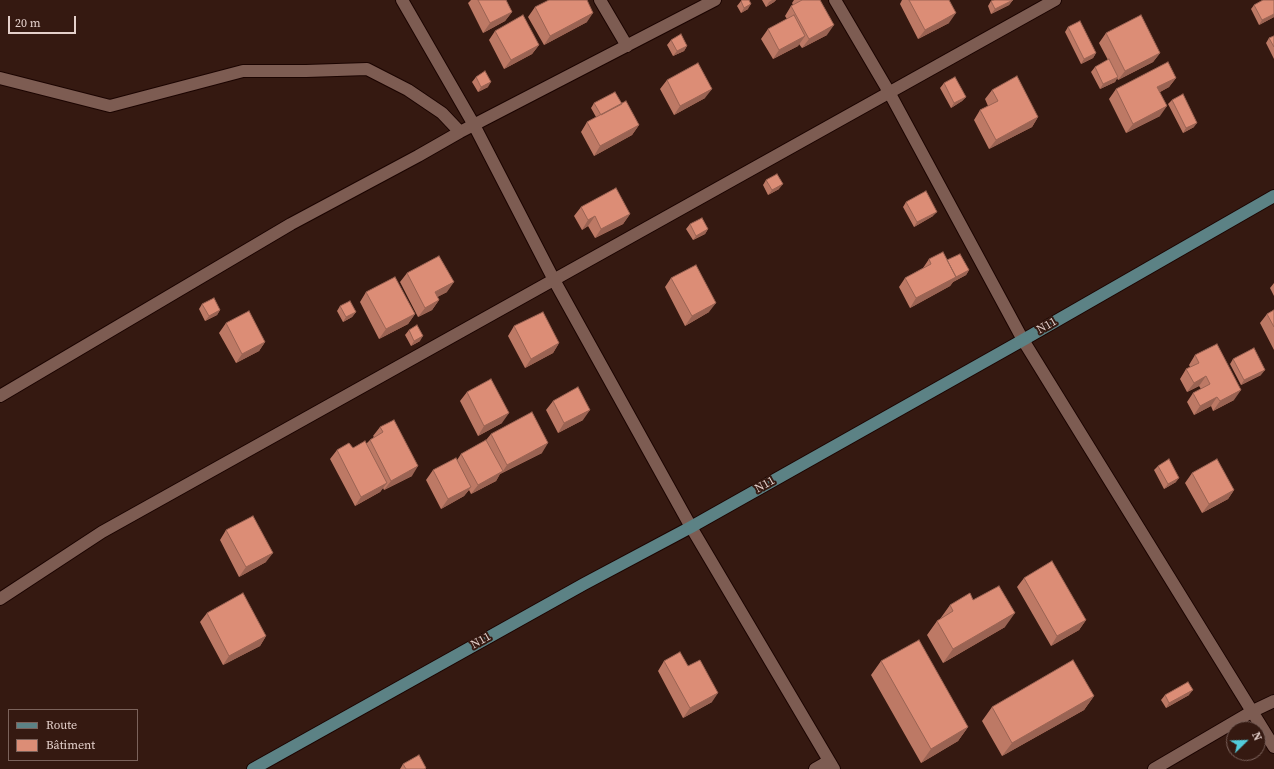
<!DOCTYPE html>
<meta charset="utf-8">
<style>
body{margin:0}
#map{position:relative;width:1274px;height:769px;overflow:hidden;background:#351911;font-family:"Source Serif 4",serif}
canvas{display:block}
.legend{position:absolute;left:8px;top:709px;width:130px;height:52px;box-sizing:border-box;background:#351911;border:1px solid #7b625b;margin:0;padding:5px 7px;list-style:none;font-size:12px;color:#e4d0cb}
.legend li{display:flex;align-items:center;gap:8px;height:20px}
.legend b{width:20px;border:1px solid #7b625b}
.north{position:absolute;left:1226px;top:721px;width:40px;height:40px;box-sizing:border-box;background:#351911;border:1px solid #7b625b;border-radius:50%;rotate:67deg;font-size:11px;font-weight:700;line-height:16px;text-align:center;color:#e4d0cb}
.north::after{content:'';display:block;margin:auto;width:14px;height:18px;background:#52cbda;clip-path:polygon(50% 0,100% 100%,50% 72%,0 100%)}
.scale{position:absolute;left:8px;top:16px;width:68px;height:18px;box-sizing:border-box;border:2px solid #e4d0cb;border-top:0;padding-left:5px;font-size:12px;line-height:14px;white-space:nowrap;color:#e4d0cb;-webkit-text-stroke:3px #351911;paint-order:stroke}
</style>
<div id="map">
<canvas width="1274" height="769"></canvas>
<ul class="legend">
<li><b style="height:5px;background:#5c8285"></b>Route</li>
<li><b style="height:11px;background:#dc8d76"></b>Bâtiment</li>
</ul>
<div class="north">N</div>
<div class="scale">20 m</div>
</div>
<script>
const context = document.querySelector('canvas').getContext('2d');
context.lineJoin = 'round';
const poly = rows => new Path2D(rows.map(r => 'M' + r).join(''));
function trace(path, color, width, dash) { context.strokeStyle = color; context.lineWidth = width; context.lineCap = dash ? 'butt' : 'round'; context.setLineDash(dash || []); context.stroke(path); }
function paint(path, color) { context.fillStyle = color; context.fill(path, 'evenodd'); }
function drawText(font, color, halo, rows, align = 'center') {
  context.font = font + ' "Source Serif 4",serif'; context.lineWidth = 4; context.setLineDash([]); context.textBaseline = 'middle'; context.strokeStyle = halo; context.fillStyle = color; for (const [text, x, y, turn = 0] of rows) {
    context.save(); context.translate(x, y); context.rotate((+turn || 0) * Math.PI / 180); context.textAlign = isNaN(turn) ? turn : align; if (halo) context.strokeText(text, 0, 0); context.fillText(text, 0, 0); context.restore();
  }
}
const minor = poly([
 [402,0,474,125,554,280,691,527,834,769],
 [600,0,627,46],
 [835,0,889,92,1023,340,1274,747],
 [0,78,110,106,243,71,306,71,367,69,408,90,442,113,460,132],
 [0,396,291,224,418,156,460,132,715,0],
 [0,599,102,532,1055,0],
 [815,769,829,761],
 [1154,769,1253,711,1274,701]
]);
const major = poly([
 [253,769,584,584,691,527,1023,340,1274,196]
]);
const wall = poly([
 [471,0,506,0,512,12,505,21,483,33,468,3],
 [762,0,776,0,774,2,766,7],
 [794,0,820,0,827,35,802,48,799,44,798,46,773,59,761,39,768,29,787,19,785,16,791,6,793,5,792,3],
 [902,0,949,0,949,23,918,39,900,4],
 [1013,0,1009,5,991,14,988,6,991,1],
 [1274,0,1274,17,1259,25,1251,9,1254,5],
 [741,1,748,9,741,13,737,6],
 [535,7,587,22,544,45,528,17],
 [1068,27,1096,53,1093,58,1081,64,1065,32],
 [495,31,539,45,532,54,504,69,489,40],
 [1106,33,1160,53,1153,62,1118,80,1117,78,1115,82,1100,89,1091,72,1095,67,1108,60,1099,43],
 [1274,36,1274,59,1266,43,1269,38],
 [671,40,687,46,684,51,673,56,667,45],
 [476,77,488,87,478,92,472,82],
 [1176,78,1169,87,1160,92,1160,116,1126,133,1109,99,1116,89],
 [667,80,705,98,674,115,660,89],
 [944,83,966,97,962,101,951,108,940,88],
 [992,90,1038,117,1032,127,989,149,974,120,980,110,988,106,985,99],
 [1172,100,1194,127,1183,133,1168,104],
 [594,103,622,104,639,125,632,135,594,156,581,132,587,122,596,117,591,108],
 [766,180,779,189,768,195,763,185],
 [906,202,933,216,914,227,903,207],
 [581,207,630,214,623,224,595,238,588,226,582,230,574,216],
 [690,224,708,229,705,234,693,240,686,229],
 [929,259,947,260,969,270,966,275,953,282,950,286,910,308,899,287,905,278,923,268],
 [407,273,447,292,437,297,439,300,432,310,418,317,400,282],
 [671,278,709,312,685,326,665,287],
 [1274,283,1274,296,1270,288],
 [366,292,415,314,408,324,379,339,360,302],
 [202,304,220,310,217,315,205,321,199,309],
 [340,306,356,312,352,317,343,322,337,311],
 [1274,310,1274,350,1260,323,1267,314],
 [226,323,265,342,259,351,236,363,219,333],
 [514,326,559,343,553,353,525,368,508,336],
 [409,330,420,341,411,346,405,335],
 [1195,355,1234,400,1213,411,1211,406,1194,415,1187,402,1193,393,1201,389,1199,386,1187,392,1180,379,1186,369,1190,367,1189,365],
 [1233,359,1261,375,1241,385,1230,364],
 [467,392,502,423,478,436,460,401],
 [553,401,583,420,558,433,546,410],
 [380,427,412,476,384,490,383,488,380,492,355,506,330,459,337,450,353,448,366,444,370,440,374,437,373,436],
 [491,434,542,453,500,474,496,481,471,494,469,490,464,496,441,509,426,480,433,470,457,460,461,454,486,440],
 [1158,466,1176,482,1164,489,1154,470],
 [1192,473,1234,490,1228,499,1202,513,1185,483],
 [226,530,266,562,239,577,220,540],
 [1024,578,1086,620,1079,630,1051,646,1017,587],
 [973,600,1005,627,943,663,927,635,937,621,940,619,950,605],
 [207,613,266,636,260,646,223,665,200,622],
 [664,661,688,666,712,702,683,718,658,671],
 [881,661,968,727,958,741,921,763,871,675],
 [1165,695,1189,695,1166,708,1161,700],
 [1094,696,1084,710,1002,756,982,721,992,707],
 [403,764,426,768,425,769,400,769]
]);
const shadedWall = poly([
 [772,0,776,0,774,2,766,7,769,2],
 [1013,0,1009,5,991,14,995,9],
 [751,4,748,9,741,13,744,8],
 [512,12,505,21,483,33,490,23],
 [593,13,587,22,544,45,550,36],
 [956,13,949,23,918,39,925,30],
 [1274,14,1274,17,1259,25,1262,20],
 [834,25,827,35,802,48,809,39],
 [805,36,798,46,773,59,779,50],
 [539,45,532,54,504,69,511,60],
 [687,46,684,51,673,56,677,51],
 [1096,53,1093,58,1081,64,1084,59],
 [1160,53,1153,62,1118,80,1125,71],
 [1118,77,1115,82,1100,89,1103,84],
 [1176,78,1169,87,1151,97,1157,87],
 [491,82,488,87,478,92,481,87],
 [712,89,705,98,674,115,680,106],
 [966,97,962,101,951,108,954,103],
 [1167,106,1160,116,1126,133,1133,124],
 [1038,117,1032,127,989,149,996,140],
 [1197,123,1194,127,1183,133,1186,128],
 [639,125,632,135,594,156,600,146],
 [783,184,779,189,768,195,772,190],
 [937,212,933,216,914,227,917,222],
 [630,214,623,224,595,238,601,229],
 [595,216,588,226,582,230,588,220],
 [708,229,705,234,693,240,696,236],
 [969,270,966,275,953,282,950,286,910,308,916,298],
 [454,282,447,292,428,302,435,292],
 [439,300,432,310,418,317,425,308],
 [716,303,709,312,685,326,692,316],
 [220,310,217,315,205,321,209,316],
 [356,312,352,317,343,322,346,317],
 [415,314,408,324,379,339,386,329],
 [423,336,420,341,411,346,414,341],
 [265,342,259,351,236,363,242,354],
 [559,343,553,353,525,368,531,359],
 [1265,370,1261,375,1241,385,1244,380],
 [1206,376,1199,386,1187,392,1194,383],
 [1241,390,1234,400,1213,411,1220,401],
 [1217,397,1211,406,1194,415,1200,406],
 [590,410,583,420,558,433,564,423],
 [509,413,502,423,478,436,484,426],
 [548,443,542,453,500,474,496,481,471,494,478,485,503,471,507,465],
 [418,466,412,476,384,490,391,481],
 [1179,478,1176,482,1164,489,1168,484],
 [387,483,380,492,355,506,361,497],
 [471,487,464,496,441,509,448,499],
 [1234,490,1228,499,1202,513,1209,504],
 [273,553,266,562,239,577,246,567],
 [1015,613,1005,627,943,663,953,649],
 [1086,620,1079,630,1051,646,1057,636],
 [266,636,260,646,223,665,229,656],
 [1193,690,1189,695,1166,708,1169,703],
 [718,693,712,702,683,718,690,708],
 [1094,696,1084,710,1002,756,1012,743],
 [968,727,958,741,921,763,931,749]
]);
const building = poly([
 [478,0,506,0,512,12,490,23,478,0],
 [549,0,587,0,593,13,550,36,535,7,549,0],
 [742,0,749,0,751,4,744,8,741,1,742,0],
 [802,0,820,0,834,25,809,39,791,6,802,0],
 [909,0,949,0,956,13,925,30,909,0],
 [994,0,1013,0,995,9,991,1,994,0],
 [1263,0,1274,0,1274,14,1262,20,1254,5,1263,0],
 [523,15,539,45,511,60,495,31,523,15],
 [794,15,805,36,779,50,768,29,794,15],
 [1141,15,1160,53,1125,71,1106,33,1141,15],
 [1080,21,1096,53,1084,59,1068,27,1080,21],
 [681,34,687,46,677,51,671,40,681,34],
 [1274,36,1274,47,1269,38,1274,36],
 [1109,59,1118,77,1103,84,1095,67,1109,59],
 [1168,62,1176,78,1157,87,1167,106,1133,124,1116,89,1168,62],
 [698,63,712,89,680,106,667,80,698,63],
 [485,71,491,82,481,87,476,77,485,71],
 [1017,76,1038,117,996,140,980,110,998,101,992,90,1017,76],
 [955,77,966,97,954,103,944,83,955,77],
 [615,92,622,104,601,115,594,103,615,92],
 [1183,94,1197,123,1186,128,1172,100,1183,94],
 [626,101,639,125,600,146,587,122,626,101],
 [777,174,783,184,772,190,766,180,777,174],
 [616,188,630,214,601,229,595,216,588,220,581,207,616,188],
 [926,191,937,212,917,222,906,202,926,191],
 [702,218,708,229,696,236,690,224,702,218],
 [943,252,956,277,916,298,905,278,931,264,929,259,943,252],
 [960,254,969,270,956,277,947,260,960,254],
 [439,256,454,282,435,292,439,300,425,308,407,273,439,256],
 [696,265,716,303,692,316,671,278,696,265],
 [395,277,415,314,386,329,366,292,395,277],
 [214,298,220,310,209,316,202,304,214,298],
 [350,301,356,312,346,317,340,306,350,301],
 [1274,310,1274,327,1267,314,1274,310],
 [249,311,265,342,242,354,226,323,249,311],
 [543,312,559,343,531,359,514,326,543,312],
 [417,325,423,336,414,341,409,330,417,325],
 [1217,344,1241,390,1220,401,1217,397,1200,406,1193,393,1210,384,1206,376,1194,383,1186,369,1199,363,1195,355,1217,344],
 [1254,348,1265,370,1244,380,1233,359,1254,348],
 [491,379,509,413,484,426,467,392,491,379],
 [578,387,590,410,564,423,553,401,578,387],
 [532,412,548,443,507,465,491,434,532,412],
 [394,420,418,466,391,481,370,440,383,432,380,427,394,420],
 [486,440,503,471,478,485,461,454,486,440],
 [365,441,387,483,361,497,337,450,349,443,353,448,365,441],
 [456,458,471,487,448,499,433,470,456,458],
 [1169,459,1179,478,1168,484,1158,466,1169,459],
 [1217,459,1234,490,1209,504,1192,473,1217,459],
 [253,516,273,553,246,567,226,530,253,516],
 [1052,561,1086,620,1057,636,1024,578,1052,561],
 [999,586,1015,613,953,649,937,621,953,611,950,605,970,593,973,600,999,586],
 [243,593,266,636,229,656,207,613,243,593],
 [919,640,968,727,931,749,881,661,919,640],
 [680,652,688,666,700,660,718,693,690,708,664,661,680,652],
 [1073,660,1094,696,1012,743,992,707,1073,660],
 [1188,682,1193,690,1169,703,1165,695,1188,682],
 [419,755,426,768,424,769,406,769,403,764,419,755]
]);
const streetNames = [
 ["N11",1047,326,-30],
 ["N11",765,485,-29],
 ["N11",481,641,-29]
];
trace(minor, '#1b0401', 14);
trace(major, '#1b0401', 14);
trace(minor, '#7d5c52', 12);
trace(major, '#5c8285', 12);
paint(wall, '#bd7965');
paint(shadedWall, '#9a6353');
paint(building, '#dc8d76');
trace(building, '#9a6353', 1);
drawText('12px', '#e4d0cb', '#351911', streetNames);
</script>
